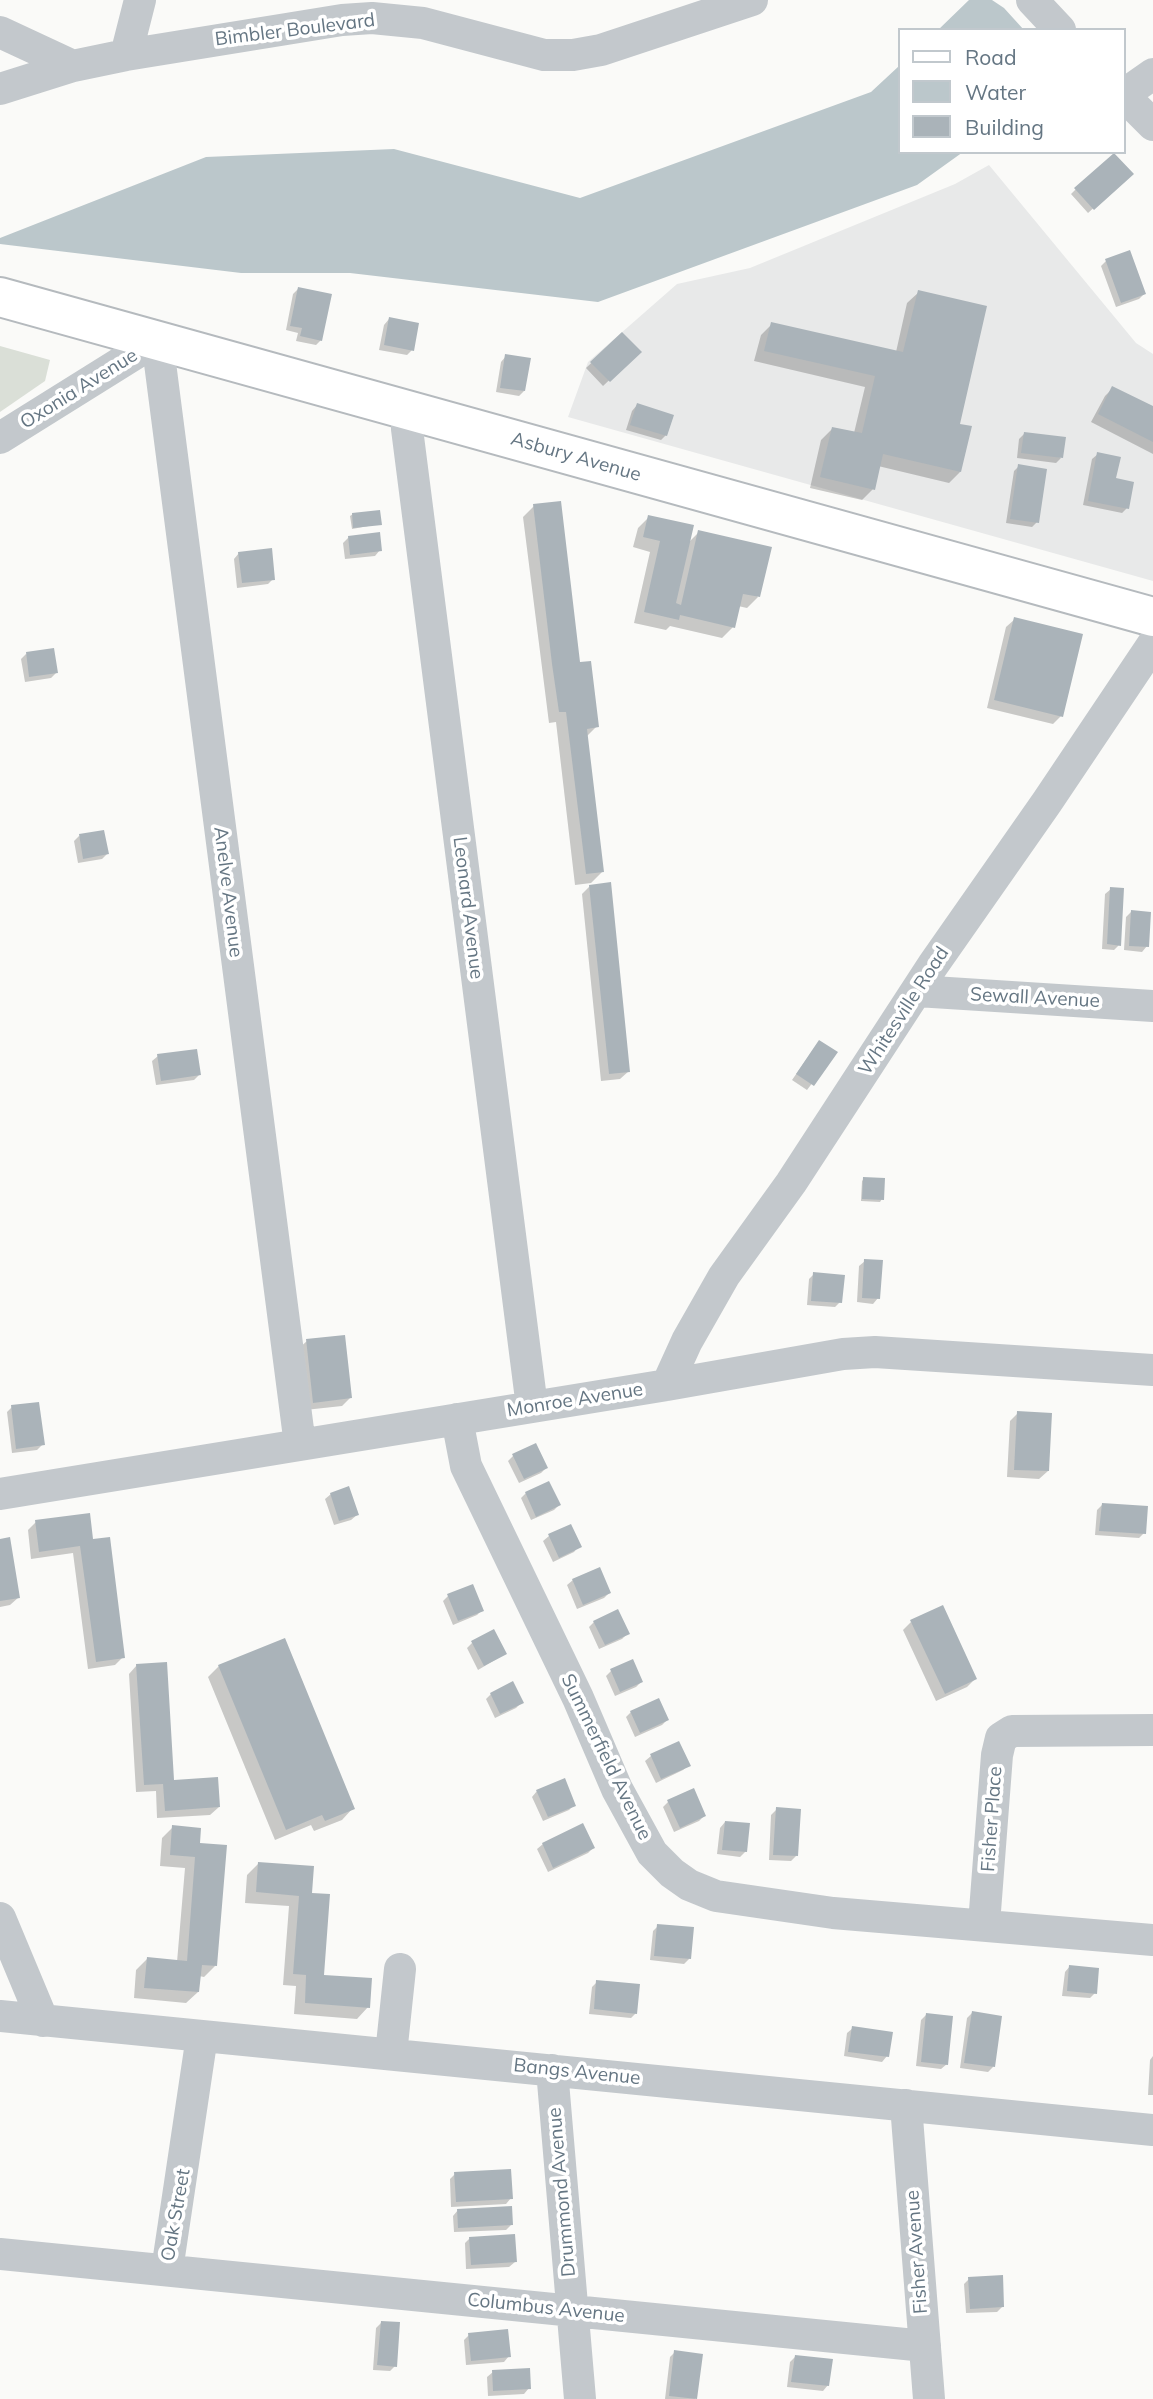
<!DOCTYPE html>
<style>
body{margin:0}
#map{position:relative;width:1153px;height:2399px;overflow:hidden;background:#fafaf8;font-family:Mulish,sans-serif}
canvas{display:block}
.legend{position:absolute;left:898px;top:28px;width:228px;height:126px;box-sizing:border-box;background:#fff;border:2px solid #c1c8cd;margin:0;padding:9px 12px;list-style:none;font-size:21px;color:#657683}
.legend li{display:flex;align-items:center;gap:14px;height:35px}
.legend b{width:35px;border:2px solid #c1c8cd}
</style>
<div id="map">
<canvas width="1153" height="2399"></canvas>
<ul class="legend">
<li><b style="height:9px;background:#fff"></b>Road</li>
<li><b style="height:19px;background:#bbc7cb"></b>Water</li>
<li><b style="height:19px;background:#aab3b9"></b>Building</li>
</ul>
</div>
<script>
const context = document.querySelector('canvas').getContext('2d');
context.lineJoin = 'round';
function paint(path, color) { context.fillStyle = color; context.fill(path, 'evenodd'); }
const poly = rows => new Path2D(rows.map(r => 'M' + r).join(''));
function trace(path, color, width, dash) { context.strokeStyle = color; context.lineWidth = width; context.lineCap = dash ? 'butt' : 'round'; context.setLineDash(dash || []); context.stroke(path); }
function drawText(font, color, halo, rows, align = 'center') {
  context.font = font + ' Mulish,sans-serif'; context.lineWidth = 7; context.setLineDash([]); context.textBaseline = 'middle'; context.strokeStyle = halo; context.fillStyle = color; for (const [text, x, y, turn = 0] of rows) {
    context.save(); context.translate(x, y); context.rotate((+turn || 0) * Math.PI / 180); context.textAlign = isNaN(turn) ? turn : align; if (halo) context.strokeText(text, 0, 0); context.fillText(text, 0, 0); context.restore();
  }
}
const built = poly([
 [989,165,1136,343,1153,354,1153,581,568,417,588,362,677,284,750,268,955,184]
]);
const green = poly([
 [0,346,50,360,45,381,0,412]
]);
const water = poly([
 [969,0,992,0,1004,8,1024,30,938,30],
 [899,66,899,152,963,152,917,185,598,302,350,273,241,273,0,244,0,238,206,157,394,149,580,198,871,92]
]);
const shadow = poly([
 [1131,174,1088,213,1071,194,1076,189],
 [1106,261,1144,294,1139,299,1116,307,1101,266],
 [298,289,321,340,316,345,296,341,298,333,286,330,293,294],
 [919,292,958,425,960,472,949,483,878,466,873,489,862,500,810,488,821,440,832,429,854,433,865,387,754,361,761,335,772,324,896,352,907,303],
 [389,319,412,350,407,355,379,350,384,325],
 [622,334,639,352,603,386,586,368],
 [506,356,524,391,519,396,496,392,501,362],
 [1113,388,1153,408,1153,454,1091,422,1105,396],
 [637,405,666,435,661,440,626,430,632,411],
 [1024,434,1061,458,1056,463,1017,458,1019,439],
 [1098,454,1114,480,1127,508,1122,513,1083,505,1092,459],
 [1019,466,1037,522,1032,527,1006,523,1014,471],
 [534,506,597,726,586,737,602,872,591,883,575,885,556,722,549,723,523,517],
 [353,514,380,524,352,529,350,516],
 [649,517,689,542,699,532,758,597,747,608,738,606,733,627,722,638,670,626,666,630,634,623,650,552,633,547,638,528],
 [349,537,380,550,375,556,345,559,343,543],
 [239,553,273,579,268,584,237,588,234,559],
 [1015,619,1061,716,1053,724,987,708,1006,627],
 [26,654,56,673,51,678,25,682,21,659],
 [79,836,107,854,102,859,78,863,74,841],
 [590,886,629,1071,620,1079,601,1081,582,894],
 [1111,889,1119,945,1114,950,1102,949,1105,894],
 [1131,912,1147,946,1142,952,1124,950,1126,917],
 [815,1047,835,1053,807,1090,792,1080],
 [158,1056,199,1075,194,1080,156,1085,152,1061],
 [864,1179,882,1199,880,1202,861,1201,862,1181],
 [865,1261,878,1298,873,1304,857,1302,859,1266],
 [814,1274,840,1302,835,1307,807,1305,809,1279],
 [307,1341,351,1397,342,1406,305,1410,298,1349],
 [12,1407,43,1444,37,1450,12,1453,7,1412],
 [1018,1413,1048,1471,1039,1479,1007,1477,1010,1421],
 [535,1445,546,1468,541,1473,519,1483,508,1461,513,1456],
 [526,1493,559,1505,554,1510,531,1520,521,1498],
 [331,1494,357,1515,351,1520,334,1525,325,1499],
 [1102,1505,1144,1533,1139,1538,1095,1535,1097,1510],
 [36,1522,92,1541,123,1657,115,1665,88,1669,73,1553,31,1559,28,1530],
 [570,1526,579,1546,574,1552,553,1562,543,1541,549,1536],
 [0,1540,19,1597,10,1605,0,1607],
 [573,1580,609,1593,604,1598,577,1609,567,1585],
 [448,1596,482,1610,477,1615,453,1625,443,1601],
 [594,1622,628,1633,622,1639,599,1649,589,1627],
 [911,1622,975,1679,967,1687,936,1701,903,1630],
 [472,1643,505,1654,478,1670,467,1648],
 [137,1665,172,1782,219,1807,210,1815,157,1818,156,1791,136,1792,129,1674],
 [219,1666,353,1808,342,1820,314,1831,311,1825,275,1840,208,1677],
 [611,1671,641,1682,636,1687,615,1696,606,1676],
 [491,1694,521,1703,516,1708,495,1718,486,1699],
 [631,1712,667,1720,662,1725,635,1737,626,1717],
 [678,1743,689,1765,683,1770,656,1783,645,1761,651,1756],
 [537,1791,574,1805,569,1810,543,1821,532,1797],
 [668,1802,704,1816,699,1821,674,1832,663,1807],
 [777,1809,796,1856,791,1861,769,1860,771,1815],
 [725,1822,746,1851,740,1857,717,1854,720,1828],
 [173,1827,198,1845,215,1966,204,1977,199,1976,198,1992,186,2003,134,1998,136,1970,147,1959,177,1962,185,1868,160,1866,162,1838],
 [543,1844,593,1848,588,1853,548,1872,537,1849],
 [258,1864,310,1895,322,1976,368,2007,357,2019,294,2014,296,1986,283,1985,289,1906,245,1903,247,1875],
 [658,1926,690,1958,684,1964,650,1960,653,1931],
 [1070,1966,1095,1993,1090,1998,1062,1996,1065,1972],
 [597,1982,636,2013,631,2018,589,2014,592,1987],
 [972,2013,993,2067,988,2072,960,2068,967,2018],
 [926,2015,947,2064,941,2069,916,2066,921,2020],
 [853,2028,887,2056,882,2062,844,2056,847,2033],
 [1153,2056,1153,2095,1148,2095,1150,2060],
 [455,2174,511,2198,506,2204,451,2207,450,2179],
 [458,2210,511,2225,506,2230,454,2232,453,2216],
 [470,2238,515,2262,509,2267,466,2269,465,2243],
 [969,2279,1003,2306,997,2312,966,2313,964,2284],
 [381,2323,395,2366,390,2371,373,2370,376,2328],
 [469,2335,509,2356,504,2362,466,2365,464,2340],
 [675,2352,701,2356,695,2399,665,2399,670,2357],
 [795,2357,828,2385,823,2391,787,2387,790,2362],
 [493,2372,529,2388,524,2394,488,2396,487,2377]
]);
const building = poly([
 [1114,153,1134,174,1094,210,1074,188],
 [1130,250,1146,294,1121,303,1105,259],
 [298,287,332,294,322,341,300,336,302,328,290,326],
 [918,290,987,306,960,424,972,426,961,472,883,454,875,490,820,477,832,427,862,433,875,376,764,351,771,322,903,352],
 [389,317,419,323,414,351,384,345],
 [622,332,642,352,610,382,590,362],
 [505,354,531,358,525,391,500,388],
 [1112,386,1153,406,1153,442,1098,414],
 [637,403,674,415,667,436,630,425],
 [1024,432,1066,437,1063,458,1021,453],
 [1097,452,1121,457,1116,478,1134,482,1129,509,1088,501],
 [1018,464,1047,469,1039,523,1010,519],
 [561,501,580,662,591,661,599,727,587,729,604,872,586,874,566,712,559,712,552,664,533,504],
 [380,510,382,525,353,528,352,513],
 [648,515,694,525,676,603,681,605,698,530,772,547,760,597,743,594,735,628,680,615,679,620,644,612,660,541,643,537],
 [380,532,382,551,350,555,348,536],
 [272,548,275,580,242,583,238,552],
 [1014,617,1083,634,1063,717,994,700],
 [54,648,58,673,29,677,26,652],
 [104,830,109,854,83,859,79,834],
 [611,882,630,1072,609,1074,589,885],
 [1110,887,1124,888,1121,946,1107,944],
 [1131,910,1151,912,1149,947,1129,946],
 [819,1040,838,1052,814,1086,796,1074],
 [197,1049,201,1075,161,1081,157,1054],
 [863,1177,885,1178,884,1200,862,1199],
 [864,1259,883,1260,880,1299,862,1298],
 [813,1272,845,1275,842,1303,811,1301],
 [345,1335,352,1398,313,1403,306,1339],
 [39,1402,45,1445,16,1449,11,1405],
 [1017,1411,1052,1413,1049,1471,1014,1470],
 [536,1443,548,1468,524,1479,512,1454],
 [549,1481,561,1505,536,1517,525,1492],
 [349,1486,359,1515,339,1521,330,1493],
 [1102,1503,1148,1506,1146,1534,1099,1531],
 [90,1513,93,1539,110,1537,125,1658,96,1662,80,1546,39,1552,35,1520],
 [571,1524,582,1547,559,1558,548,1534],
 [10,1537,20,1598,0,1601,0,1539],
 [600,1567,611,1593,583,1605,572,1579],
 [473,1584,484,1611,458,1621,447,1594],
 [943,1605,977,1679,945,1694,910,1620],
 [618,1609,630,1634,605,1645,593,1621],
 [494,1629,507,1654,484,1666,471,1641],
 [285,1638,355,1809,325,1821,322,1815,286,1830,218,1665],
 [633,1659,643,1682,620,1692,610,1669],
 [167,1662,174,1780,218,1777,220,1807,165,1811,163,1784,144,1785,136,1664],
 [513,1681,524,1703,500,1714,490,1693],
 [659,1698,669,1720,640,1733,630,1711],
 [679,1741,691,1766,661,1779,650,1754],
 [565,1778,576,1806,548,1817,536,1790],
 [694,1788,706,1816,680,1828,667,1800],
 [776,1807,801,1809,798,1856,773,1855],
 [725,1821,750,1823,747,1852,722,1850],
 [583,1823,595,1848,553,1868,542,1843],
 [172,1825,201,1828,200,1843,227,1845,217,1966,202,1965,199,1992,144,1988,147,1957,187,1961,195,1857,170,1855],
 [258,1862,314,1866,312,1893,330,1894,324,1975,372,1978,370,2008,305,2003,306,1975,293,1974,299,1896,256,1892],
 [657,1924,694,1927,691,1959,654,1956],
 [1069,1965,1099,1968,1097,1994,1067,1991],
 [596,1980,640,1984,637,2014,594,2009],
 [972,2011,1002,2016,995,2067,964,2063],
 [926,2013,953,2016,948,2065,921,2062],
 [852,2026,893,2032,889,2057,848,2052],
 [511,2169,513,2199,456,2202,454,2172],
 [512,2206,513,2225,458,2228,457,2209],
 [515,2234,517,2262,471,2265,469,2237],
 [1003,2275,1004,2307,970,2309,968,2277],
 [381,2321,400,2322,397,2367,377,2365],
 [508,2329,511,2357,471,2361,468,2333],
 [674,2350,703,2354,697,2399,669,2396],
 [795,2355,833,2359,829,2386,791,2382],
 [530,2368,531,2389,493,2391,492,2370]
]);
const minor = poly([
 [1032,0,1060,30],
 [0,32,73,66],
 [126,55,140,0],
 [0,89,73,66,126,55,342,20,372,18,423,23,544,55,573,55,601,50,752,0],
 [1123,95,1153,125],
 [1123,95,1153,74],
 [407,409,407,429,532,1407],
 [0,438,157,340,300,1445],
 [917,991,1153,1006],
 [667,1385,687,1341,724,1276,791,1183,933,965,1047,802,1153,644],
 [457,1419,466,1466,578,1698,617,1789,652,1853,672,1873,689,1885,716,1896,833,1913,1153,1940],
 [0,1494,667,1385,843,1354,875,1352,1153,1370],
 [0,1918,43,2021],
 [984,1924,997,1755,1001,1738,1012,1731,1153,1730],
 [0,2016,1153,2130],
 [391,2054,400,1969],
 [552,2070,580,2399],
 [906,2105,929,2399],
 [0,2254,925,2346],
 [167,2270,202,2036]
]);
const major = poly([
 [0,297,1153,617]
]);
const streetNames = [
 ["Bimbler Boulevard",295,30,-7],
 ["Oxonia Avenue",79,389,-32],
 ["Asbury Avenue",576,457,16],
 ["Anelve Avenue",228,892,83],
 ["Leonard Avenue",468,908,83],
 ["Sewall Avenue",1035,998,3],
 ["Whitesville Road",904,1011,-57],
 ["Monroe Avenue",575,1400,-9],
 ["Summerfield Avenue",606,1757,64],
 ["Fisher Place",992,1819,-86],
 ["Bangs Avenue",577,2072,6],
 ["Drummond Avenue",562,2192,-95],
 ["Oak Street",176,2215,-80],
 ["Fisher Avenue",917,2252,-94],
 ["Columbus Avenue",546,2308,6]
];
paint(built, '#e8e9e9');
paint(green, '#dadfd7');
paint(water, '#bbc7cb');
paint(shadow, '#0003');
paint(building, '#aab3b9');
trace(major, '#b5babe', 42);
trace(minor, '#c3c8cc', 32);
trace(major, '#fff', 38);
drawText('19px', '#657683', '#fff', streetNames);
</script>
